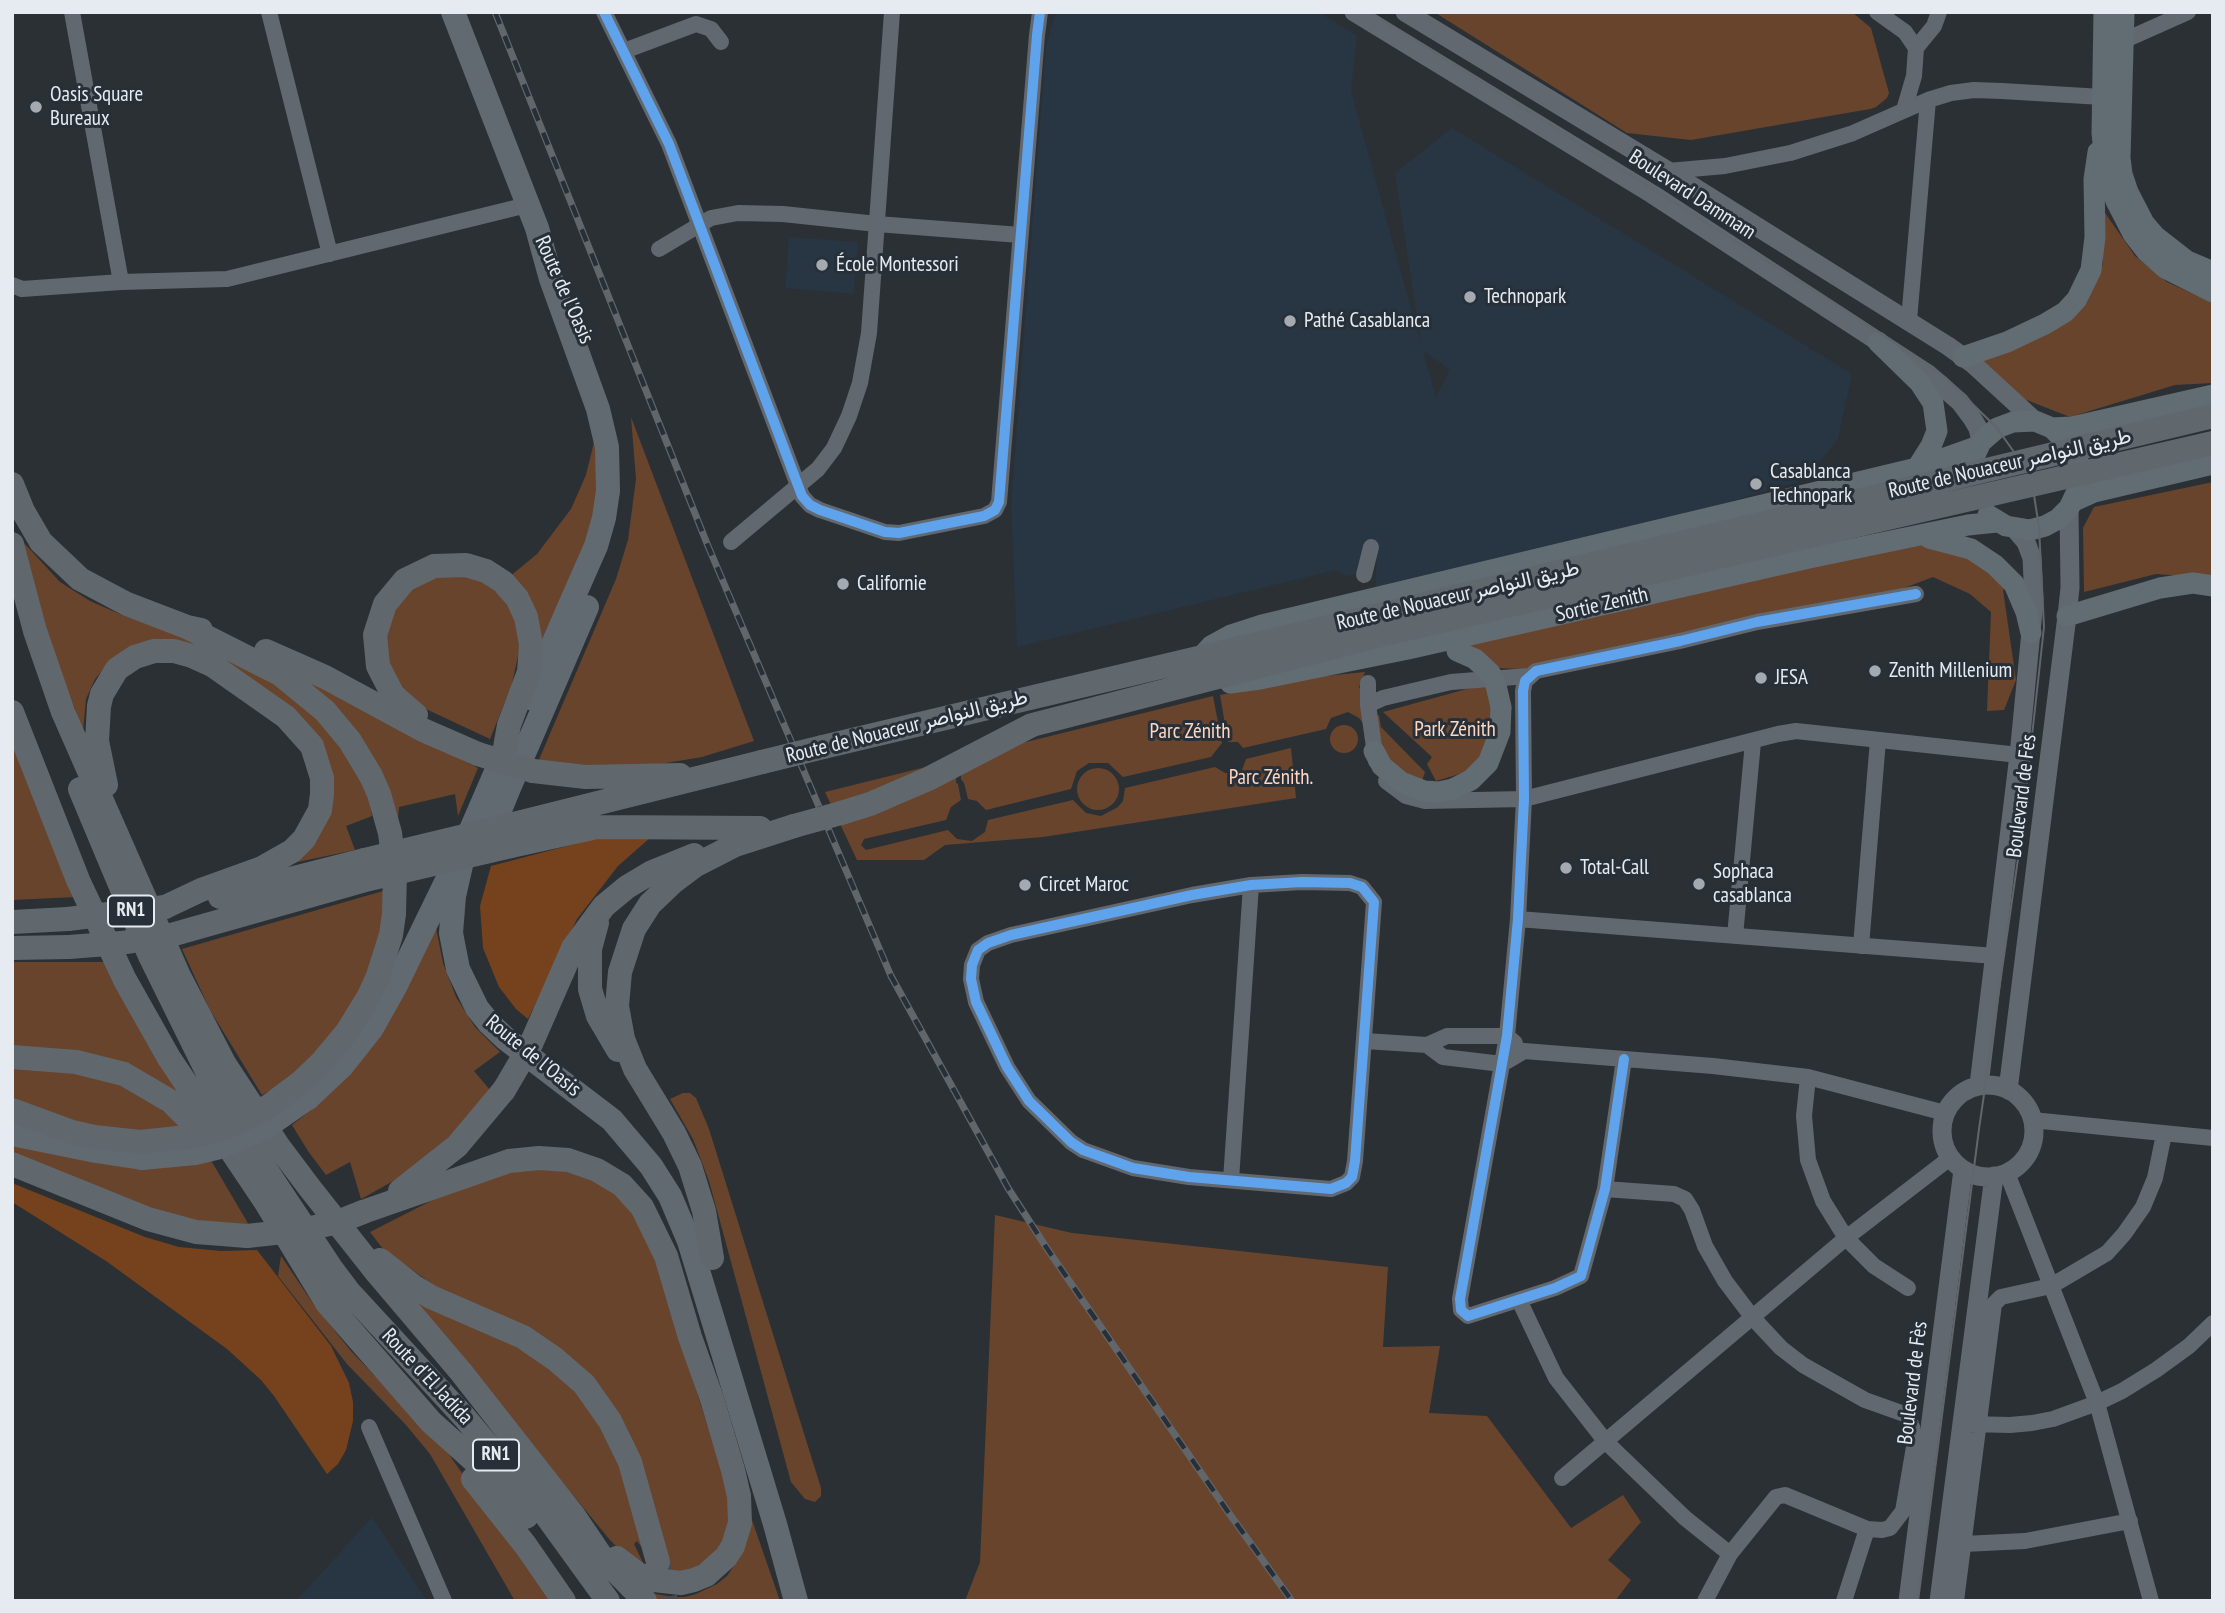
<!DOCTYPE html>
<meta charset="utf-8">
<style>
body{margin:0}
#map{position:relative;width:2225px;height:1613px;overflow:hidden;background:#2b3035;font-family:"PT Sans Narrow",sans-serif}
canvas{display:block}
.frame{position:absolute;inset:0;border:14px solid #e5ebf1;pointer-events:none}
</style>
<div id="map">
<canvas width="2225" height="1613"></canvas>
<div class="frame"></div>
</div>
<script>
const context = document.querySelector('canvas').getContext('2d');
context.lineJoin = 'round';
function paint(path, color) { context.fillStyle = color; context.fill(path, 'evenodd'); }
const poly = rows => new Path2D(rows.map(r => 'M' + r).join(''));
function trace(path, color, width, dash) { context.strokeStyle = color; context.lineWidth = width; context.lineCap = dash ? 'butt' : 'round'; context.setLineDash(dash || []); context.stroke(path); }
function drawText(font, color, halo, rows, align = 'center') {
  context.font = font + ' "PT Sans Narrow",Vazirmatn,sans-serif'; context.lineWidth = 6; context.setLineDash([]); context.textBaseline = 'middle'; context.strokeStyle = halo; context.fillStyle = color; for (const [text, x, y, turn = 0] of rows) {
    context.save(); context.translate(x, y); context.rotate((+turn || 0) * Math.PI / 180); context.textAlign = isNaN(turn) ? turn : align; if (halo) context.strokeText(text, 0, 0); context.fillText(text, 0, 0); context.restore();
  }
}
const built = poly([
 [1056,12,1319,12,1357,36,1351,91,1421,345,1395,173,1452,128,1852,374,1838,439,1805,480,1518,562,1375,590,1377,555,1371,572,1345,576,1336,570,1017,647,1011,504,1046,46],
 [1424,351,1450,370,1436,397,1423,352],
 [789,237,858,242,854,294,785,288],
 [372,1517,427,1601,296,1601]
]);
const green = poly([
 [1434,12,1852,12,1871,28,1889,93,1887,98,1876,107,1870,109,1691,140,1627,133],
 [2103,210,2135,256,2167,282,2213,303,2213,383,2175,385,2070,417,2019,397,1981,359,2051,328,2087,303,2103,264],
 [631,417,754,741,702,757,648,766,620,767,538,762,616,579,628,540,636,479],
 [595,438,598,489,588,539,538,647,508,578,537,554,571,509,586,475],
 [2213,482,2213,578,2156,574,2084,592,2083,528,2094,507],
 [1920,536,1978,554,2014,584,2003,590,2016,680,2004,710,1987,711,1991,612,1970,594,1933,577,1891,593,1525,669,1494,668,1468,644],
 [24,543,60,582,90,601,122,615,227,653,294,690,366,780,372,816,346,826,355,850,288,864,332,781,214,660,110,662,95,679,86,699,83,731,49,639],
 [458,575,479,580,499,594,511,611,519,631,519,651,512,684,490,739,426,709,405,692,389,671,384,627,404,592,432,578],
 [289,668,478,768,458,816,455,794,399,807,397,830],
 [1365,672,1359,687,1362,693,1365,726,1359,718,1348,712,1331,718,1326,729,1243,748,1238,742,1228,742,1220,695,1305,678],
 [1485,684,1492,698,1492,718,1487,751,1466,772,1436,781,1427,764,1432,757,1383,712],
 [1213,696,1222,743,1211,757,1123,777,1108,763,1089,763,1077,771,1071,789,986,810,977,801,968,799,964,783,961,779,961,758],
 [1379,715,1381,727,1425,772,1422,781,1406,774,1384,754,1373,718],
 '1330 739a14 14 0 1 1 28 0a14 14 0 1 1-28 0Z',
 [12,739,75,897,12,900],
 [1291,748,1296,798,1043,837,945,845,924,860,857,860,825,792,954,760,957,763,956,783,958,784,961,800,951,807,946,820,864,839,861,845,866,850,948,830,957,839,972,841,985,832,988,820,1073,800,1086,813,1101,816,1118,807,1123,801,1125,788,1215,767,1225,773,1234,773,1242,770,1246,759],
 '1077 789a21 21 0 1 1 42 0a21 21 0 1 1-42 0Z',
 [390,889,371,972,332,1040,278,1086,262,1095,210,1010,182,949],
 [436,928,443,963,456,997,475,1027,500,1052,474,1071,490,1090,460,1128,404,1175,361,1199,350,1162,326,1175,308,1151,292,1125,315,1107],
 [12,962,107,962,184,1101,12,1051],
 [12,1063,69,1068,140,1092,182,1127,116,1133,12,1103],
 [683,1093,690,1093,696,1098,709,1129,821,1488,821,1496,815,1502,805,1499,791,1482,709,1181,693,1139,670,1099],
 [12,1144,209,1157,249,1225,179,1220,12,1155],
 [549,1166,605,1185,627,1204,649,1240,727,1488,732,1529,701,1571,671,1572,668,1568,619,1417,383,1249,370,1232,474,1179],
 [995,1215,1072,1233,1388,1267,1383,1347,1440,1346,1429,1413,1487,1416,1571,1528,1623,1495,1641,1522,1608,1560,1631,1580,1615,1601,965,1601,980,1562],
 [281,1256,314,1305,351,1351,448,1453,551,1601,515,1601,430,1454,406,1425,347,1364,278,1276],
 [409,1296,472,1321,567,1377,611,1439,649,1557,637,1541,634,1544,645,1567,618,1548,610,1540],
 [752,1520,780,1601,659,1601,649,1593,673,1597,685,1597,696,1594,717,1584,727,1576,740,1557]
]);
const forest = poly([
 [651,837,618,866,577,919,528,1019,516,1009,499,987,483,948,480,906,491,866,590,840,605,838],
 [12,1183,145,1237,179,1247,221,1251,257,1250,331,1346,349,1383,353,1402,353,1421,346,1450,338,1464,327,1474,274,1396,261,1380,227,1349,106,1261,12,1202]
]);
const trunkTunnel = poly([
 [658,1562,666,1601]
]);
const minor = poly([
 [72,12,121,282],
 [269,12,330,254],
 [604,12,669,144,802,496,810,505,820,510,885,532,899,533,984,516,995,510,999,502,1037,35,1040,12],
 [1877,12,1905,32,1916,48,1914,76,1904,110],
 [2123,41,2188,12],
 [1916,48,1934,26,1939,12],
 [624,51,696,24,711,29,721,42],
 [1668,171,1725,166,1790,153,1853,133,1928,100,1951,93,1974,90,2002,91,2102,97],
 [659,249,711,218,738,213,783,214,877,224,1020,235],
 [12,285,22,289,121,282,227,279,527,205],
 [1909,320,1928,100],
 [731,542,818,469,834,448,849,416,860,383,869,333,892,12],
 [1364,575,1371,547],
 [1368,683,1368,705,1376,761],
 [1368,705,1383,698,1451,682,1528,676],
 [1386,781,1406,796,1425,801,1524,799,1778,734,1796,731,2019,755],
 [1302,882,1350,883,1362,887,1374,902,1355,1161,1352,1177,1346,1183,1331,1189,1189,1177,1133,1168,1083,1150,1071,1142,1029,1101,1007,1067,976,1002,971,979,972,965,978,950,988,943,1011,935,1192,895,1251,885,1302,882],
 [1518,919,1995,956],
 [1735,936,1753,742],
 [1861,946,1878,740],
 [1365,1041,1427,1045,1447,1036,1507,1036,1515,1043],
 [1427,1045,1443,1057,1502,1064,1524,1051,1713,1066,1808,1077,1945,1113],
 [1624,1059,1605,1189,1581,1276,1555,1288,1468,1316,1461,1310,1460,1299,1507,1036,1518,919,1524,799,1523,691,1525,681,1536,671,1680,641,1757,622,1916,594],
 [1808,1077,1804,1116,1808,1160,1823,1201,1846,1238,1874,1266,1908,1288],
 [2032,1120,2213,1138],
 [2007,1173,2097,1403,2151,1601],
 [1231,1180,1251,885],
 [1605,1189,1674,1194,1685,1199,1692,1210,1705,1246,1725,1281,1753,1318,1781,1348,1803,1365,1865,1400,1907,1415,1912,1427,1915,1441,1903,1511,1890,1528,1882,1530,1867,1529,1785,1495,1776,1497,1730,1554,1705,1601],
 [1519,1300,1556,1378,1606,1442,1685,1518,1730,1554],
 [1968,1424,2010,1425,2032,1423,2053,1419,2097,1403,2122,1391,2156,1370,2189,1346,2213,1323],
 [369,1427,444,1601],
 [1562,1478,1846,1238,1950,1158],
 [1964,1544,2025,1541,2130,1521],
 [1844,1601,1867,1529],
 [1956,1601,1994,1304,2001,1297,2051,1286,2107,1253,2124,1234,2143,1207,2155,1178,2164,1134]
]);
const tertiary = poly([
 [1354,12,1652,194,1928,374,1960,402,1972,418,1978,428,1981,442],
 [1405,12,1668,171,1948,346,1973,364,2035,421],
 [1979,1085,2019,755,2034,601,2032,558,2026,542,2015,529],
 '1942 1131a46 46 0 1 1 92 0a46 46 0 1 1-92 0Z',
 [2008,1090,2067,616,2070,588,2069,508],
 [1908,1601,1963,1170],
 [1939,1601,1994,1176]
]);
const secondary = poly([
 [2104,12,2102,133,2106,169,2116,201,2133,234,2147,252,2165,268,2213,292],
 [2124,12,2120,158,2122,174,2128,192,2144,223,2155,236,2187,261,2213,272],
 [1878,342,1920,383,1933,403,1937,431,1931,446,1917,468],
 [1963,357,2007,342,2045,324,2065,312,2077,299,2091,270,2095,237,2094,179,2098,152],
 [1974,457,1981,442,1997,428,2013,422,2035,421,2052,428,2072,427,2213,395],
 [2072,502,2094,492,2213,464],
 [1988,515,2006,526,2030,530,2045,526,2058,519,2069,508,2078,489,2080,475,2078,461,2072,448,2052,428],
 [1929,538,1971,549,1995,565,2014,584,2026,612,2031,633],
 [2067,616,2160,588,2193,583,2213,586],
 [1202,656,1211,646,1231,635,1262,625,1917,468,1979,446],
 [1230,683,1260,679,1408,649,1809,558,1968,525,1997,522],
 [1374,751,1382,766,1401,782,1424,791,1439,792,1453,789,1471,780,1488,763,1500,732,1501,707]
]);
const primary = poly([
 [453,12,537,228,551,279,598,409,607,447,608,491,604,518,596,546,529,698],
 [508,744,467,839,454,896,451,933,458,969,477,1008,489,1023,506,1039,612,1120,651,1166,670,1196,689,1241,775,1524,796,1601],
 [485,847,509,788,587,607],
 [308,1098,342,1066,372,1028,395,987,450,874],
 [12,1134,96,1151,142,1158]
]);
const trunk = poly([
 [12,484,23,511,41,542,80,579,127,604,187,627,201,630],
 [12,544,35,631,63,712,179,976,224,1063,279,1147,309,1187,377,1273,461,1372,574,1516,601,1556,645,1601],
 [187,627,280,674,325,711,350,741,371,776,379,794,390,833,395,873,394,914,391,935,378,976,369,996,347,1032,321,1063,300,1083],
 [266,651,325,677,423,730,478,754],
 [12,712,78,880,125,980,169,1058,265,1201,327,1303,431,1422,489,1474,526,1517],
 [416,715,393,695,378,666,375,635,385,604,405,580,434,566,466,565,486,571,503,582,517,598,526,617,531,644,529,672,509,725,504,753],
 [823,747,1388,613],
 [533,771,586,777,680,775],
 [106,785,97,741,99,706,102,694,117,669,135,657,154,651,174,651,192,656,212,665,286,717,312,746,322,778,322,794,320,810,304,839,292,851,262,868,201,890,165,907],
 [80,789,150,956,225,1108,331,1268,349,1292,465,1418,545,1514,608,1601],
 [841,813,870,804,928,779,1032,725,1389,633],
 [506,826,762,762],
 [511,846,597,827,760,828],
 [220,897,365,860],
 [12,922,68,919],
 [597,923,590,949,590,989,598,1016,618,1050],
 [171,935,369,879],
 [12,948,69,947],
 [545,1012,573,948,604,906,627,887,652,872,694,855],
 [12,1057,76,1062,124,1074,170,1101,208,1138],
 [12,1110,72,1132,94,1137,140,1142],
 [12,1164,148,1219,196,1232,247,1236],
 [400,1191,457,1146,504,1090],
 [363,1212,509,1161,539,1158,568,1160,597,1170,622,1185,642,1207,666,1256,690,1337,712,1399,733,1470,739,1496,740,1523,733,1546,726,1557,706,1575,694,1580,681,1583,654,1580,638,1574,617,1558],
 [712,1258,704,1211,690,1166,674,1133,635,1069,623,1039,617,1006,620,972,634,929,650,904,672,883,696,865,735,845,794,826],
 [380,1260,413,1286,431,1297,523,1337,555,1359,584,1384,610,1421,630,1462,658,1562],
 [473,1479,526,1546,564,1601]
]);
const tram = poly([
 [1370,12,1847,311,1945,377,1997,428,2031,476,2039,527,2044,627,2020,845,1979,1129,1918,1601]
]);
const rail = poly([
 [495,12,708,546,891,976,1008,1188,1046,1247,1226,1509,1292,1601]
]);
const secondaryBridge = poly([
 [1457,651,1475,659,1490,673,1495,681,1501,707]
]);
const primaryBridge = poly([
 [142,1158,195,1153,220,1147,266,1127,308,1098]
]);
const trunkBridge = poly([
 [1388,613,2213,416],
 [1389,633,2213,443],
 [478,754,533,771],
 [762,762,823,747],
 [794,826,841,813],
 [365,860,506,826],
 [369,879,511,846],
 [68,919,165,907],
 [69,947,121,943,171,935],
 [504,1090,531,1044,545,1012],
 [140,1142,197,1136,234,1124,269,1106,300,1083],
 [247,1236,302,1230,338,1222,363,1212]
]);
const cycleway = poly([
 [604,12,669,144,802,496,810,505,820,510,885,532,899,533,984,516,995,510,999,502,1037,35,1040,12],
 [1302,882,1350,883,1362,887,1374,902,1355,1161,1352,1177,1346,1183,1331,1189,1189,1177,1133,1168,1083,1150,1071,1142,1029,1101,1007,1067,976,1002,971,979,972,965,978,950,988,943,1011,935,1192,895,1251,885,1302,882],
 [1624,1059,1605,1189,1581,1276,1555,1288,1468,1316,1461,1310,1460,1299,1507,1036,1518,919,1524,799,1523,691,1525,681,1536,671,1680,641,1757,622,1916,594]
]);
const markers = [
 [36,107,7,"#a4aaaf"],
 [822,265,7,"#a4aaaf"],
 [1470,297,7,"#a4aaaf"],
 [1290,321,7,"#a4aaaf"],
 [1756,484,7,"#a4aaaf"],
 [843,584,7,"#a4aaaf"],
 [1875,671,7,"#a4aaaf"],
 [1761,678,7,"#a4aaaf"],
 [1566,868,7,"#a4aaaf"],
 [1699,884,7,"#a4aaaf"],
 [1025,885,7,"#a4aaaf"]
];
const shields = [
 [131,911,46],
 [496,1455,46]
];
const shieldNames = [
 ["RN1",131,911],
 ["RN1",496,1455]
];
const poiNames = [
 ["Oasis Square",50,95],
 ["Bureaux",50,119],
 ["École Montessori",836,265],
 ["Technopark",1484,297],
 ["Pathé Casablanca",1304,321],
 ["Casablanca",1770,472],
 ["Technopark",1770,496],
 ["Californie",857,584],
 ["Zenith Millenium",1889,671],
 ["JESA",1775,678],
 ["Total-Call",1580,868],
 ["Sophaca",1713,872],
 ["casablanca",1713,896],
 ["Circet Maroc",1039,885]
];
const streetNames = [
 ["Boulevard Dammam",1692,195,33],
 ["Route de l'Oasis",564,290,66],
 ["Route de Nouaceur طريق النواصر",2010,464,-13],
 ["Route de Nouaceur طريق النواصر",1458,596,-13],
 ["Sortie Zenith",1602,605,-13],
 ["Route de Nouaceur طريق النواصر",907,727,-14],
 ["Boulevard de Fès",2022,796,-83],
 ["Route de l'Oasis",533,1056,39],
 ["Route d'El Jadida",427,1377,47],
 ["Boulevard de Fès",1913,1383,-83]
];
const parkNames = [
 ["Park Zénith",1455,730],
 ["Parc Zénith",1190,732],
 ["Parc Zénith.",1271,778]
];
paint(built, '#283542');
paint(green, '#68442d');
paint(forest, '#75421d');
trace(trunkTunnel, '#474c51', 24, [24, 12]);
trace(minor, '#616870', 16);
trace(tertiary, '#616870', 19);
trace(secondary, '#626c73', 21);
trace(primary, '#616a71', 24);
trace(trunk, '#60686e', 24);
trace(tram, '#61666b', 2);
trace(rail, '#61666b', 7);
trace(rail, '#273039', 4.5, [13]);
trace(secondaryBridge, '#626c73', 21);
trace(primaryBridge, '#616a71', 24);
trace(trunkBridge, '#60686e', 24);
trace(cycleway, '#60a3ed', 10);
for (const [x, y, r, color] of markers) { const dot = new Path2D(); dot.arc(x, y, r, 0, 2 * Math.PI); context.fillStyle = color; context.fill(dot); trace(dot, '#273039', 2.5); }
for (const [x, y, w] of shields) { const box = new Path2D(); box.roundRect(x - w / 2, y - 15.5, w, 31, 5); context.fillStyle = '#273039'; context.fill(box); trace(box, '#e5ebf1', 2); }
drawText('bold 19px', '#e5ebf1', null, shieldNames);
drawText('21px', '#e5ebf1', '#273039', poiNames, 'left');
drawText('21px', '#e5ebf1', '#273039', streetNames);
drawText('21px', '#fdd7c1', '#273039', parkNames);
</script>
